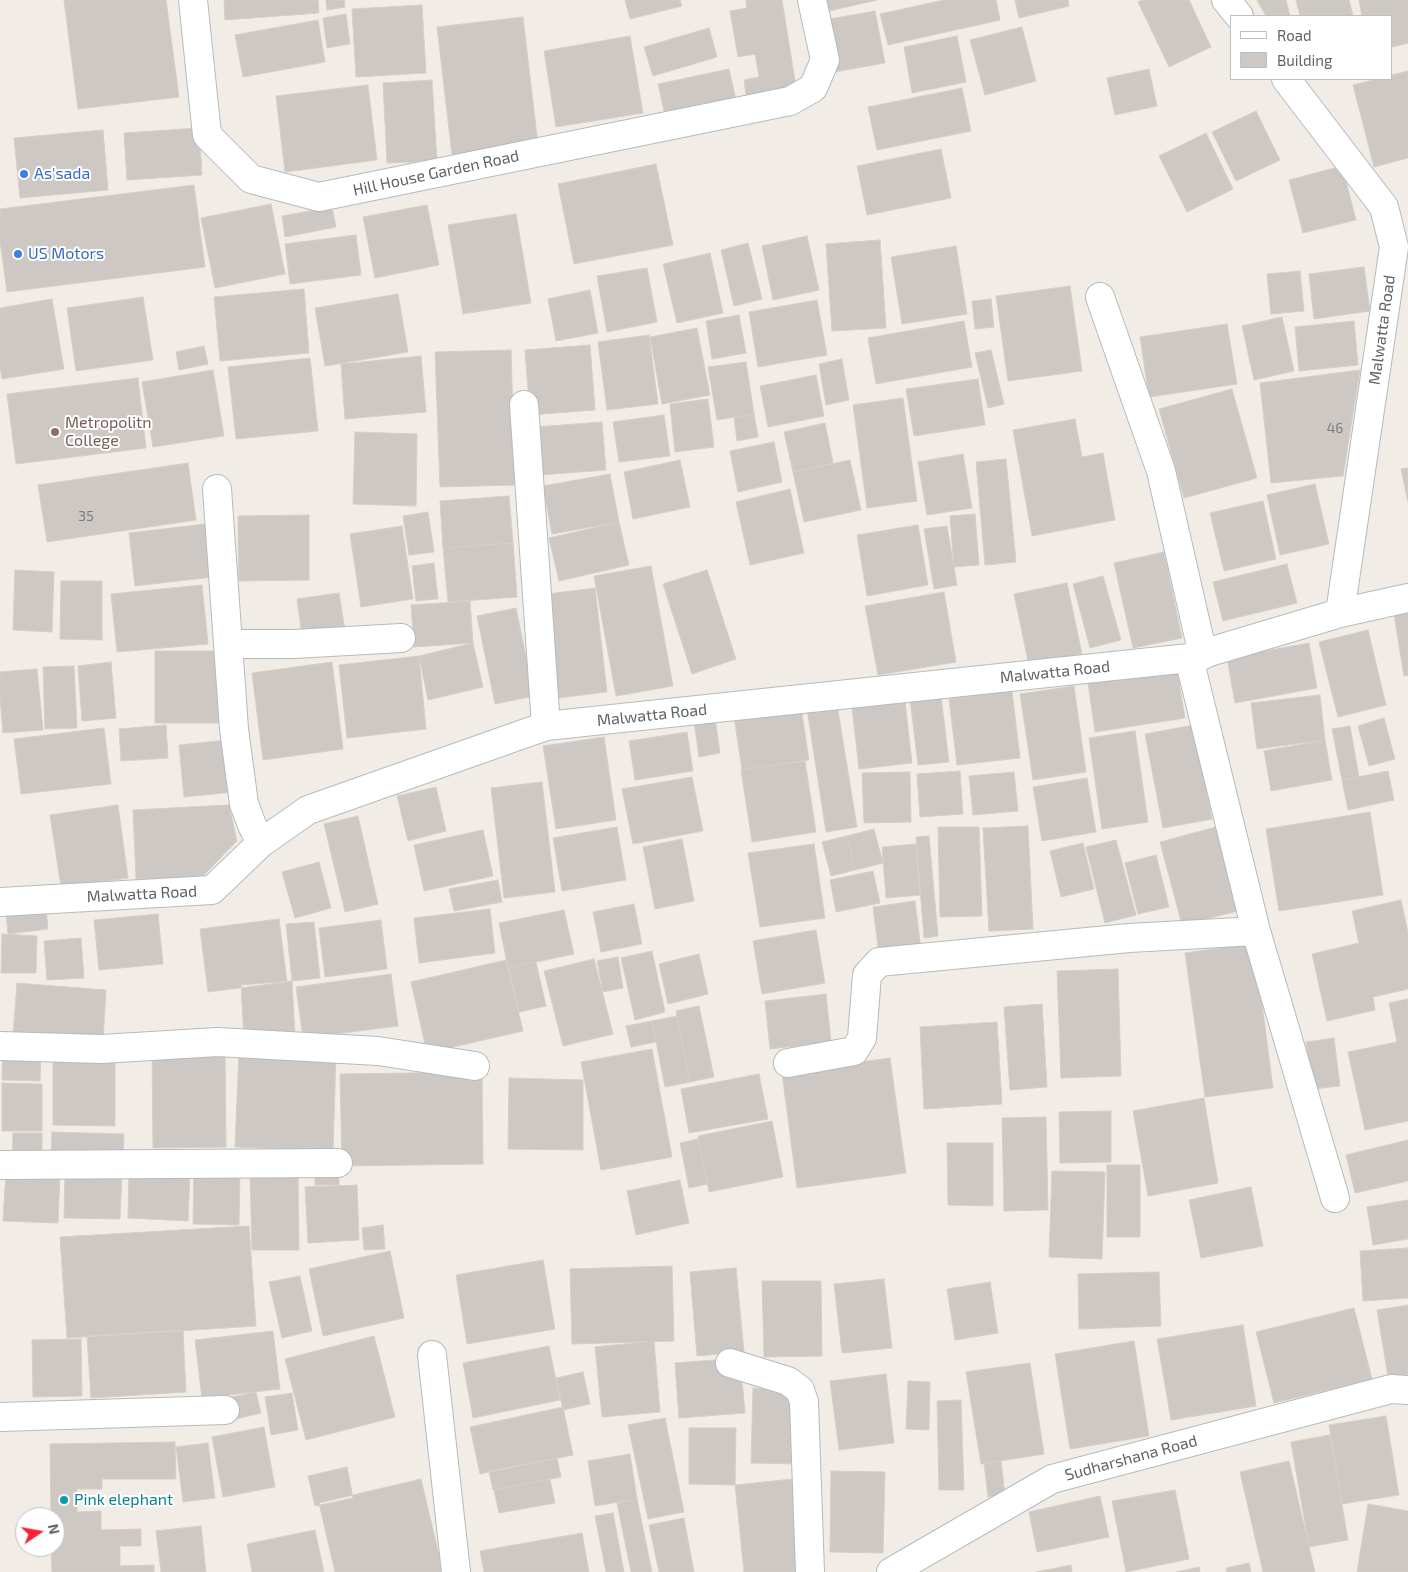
<!DOCTYPE html>
<style>
body{margin:0}
#map{position:relative;width:1408px;height:1572px;overflow:hidden;background:#f1ede6;font-family:"Exo 2",sans-serif}
canvas{display:block}
.legend{position:absolute;left:1230px;top:15px;width:162px;height:65px;box-sizing:border-box;background:#fff;border:1px solid #bec1c3;margin:0;padding:6px 9px;list-style:none;font-size:15px;color:#5d6468}
.legend li{display:flex;align-items:center;gap:10px;height:25px}
.legend b{width:25px;border:1px solid #bec1c3}
.north{position:absolute;left:15px;top:1507px;width:50px;height:50px;box-sizing:border-box;background:#fff;border:1px solid #bec1c3;border-radius:50%;rotate:78deg;font-size:14px;font-weight:700;line-height:20px;text-align:center;color:#5d6468}
.north::after{content:'';display:block;margin:auto;width:18px;height:22px;background:#fb2235;clip-path:polygon(50% 0,100% 100%,50% 72%,0 100%)}
</style>
<div id="map">
<canvas width="1408" height="1572"></canvas>
<ul class="legend">
<li><b style="height:6px;background:#fff"></b>Road</li>
<li><b style="height:14px;background:#cdc8c3"></b>Building</li>
</ul>
<div class="north">N</div>
</div>
<script>
const context = document.querySelector('canvas').getContext('2d');
context.lineJoin = 'round';
function paint(path, color) { context.fillStyle = color; context.fill(path, 'evenodd'); }
const poly = rows => new Path2D(rows.map(r => 'M' + r).join(''));
function trace(path, color, width, dash) { context.strokeStyle = color; context.lineWidth = width; context.lineCap = dash ? 'butt' : 'round'; context.setLineDash(dash || []); context.stroke(path); }
function drawText(font, color, halo, rows, align = 'center') {
  context.font = font + ' "Exo 2",sans-serif'; context.lineWidth = 4; context.setLineDash([]); context.textBaseline = 'middle'; context.strokeStyle = halo; context.fillStyle = color; for (const [text, x, y, turn = 0] of rows) {
    context.save(); context.translate(x, y); context.rotate((+turn || 0) * Math.PI / 180); context.textAlign = isNaN(turn) ? turn : align; if (halo) context.strokeText(text, 0, 0); context.fillText(text, 0, 0); context.restore();
  }
}
const building = poly([
 [64,0,166,0,179,97,78,109,64,0],
 [224,0,318,0,319,13,225,20,224,0],
 [326,0,344,0,345,7,327,10,326,0],
 [625,0,680,0,682,6,630,19,625,0],
 [746,0,782,0,796,87,746,95,744,80,759,77,755,54,738,57,730,11,747,8,746,0],
 [826,0,877,0,829,11,826,0],
 [944,0,996,0,1000,20,888,45,880,14,944,0],
 [1015,0,1068,0,1069,6,1019,18,1015,0],
 [1142,0,1189,0,1211,47,1169,67,1138,2,1142,0],
 [1257,0,1286,0,1290,16,1266,16,1257,0],
 [1296,0,1349,0,1353,16,1300,16,1296,0],
 [1359,0,1408,0,1408,43,1392,47,1392,16,1362,16,1359,0],
 [422,5,426,73,356,77,352,9,422,5],
 [875,11,885,63,834,72,824,20,875,11],
 [346,14,350,44,327,48,323,18,346,14],
 [523,17,538,145,452,155,437,27,523,17],
 [318,20,325,62,243,77,235,35,318,20],
 [1022,27,1036,81,985,95,970,40,1022,27],
 [709,28,717,57,653,76,644,47,709,28],
 [630,36,643,113,556,127,544,51,630,36],
 [957,36,966,82,912,93,904,47,957,36],
 [729,69,738,109,667,124,658,84,729,69],
 [1149,69,1157,106,1115,115,1107,78,1149,69],
 [1408,71,1408,158,1374,167,1353,85,1377,79,1392,79,1392,75,1408,71],
 [432,80,437,161,387,163,383,83,432,80],
 [368,85,377,160,285,172,276,96,368,85],
 [962,88,971,131,877,150,868,107,962,88],
 [1256,111,1280,160,1236,181,1212,132,1256,111],
 [199,128,202,175,127,180,124,133,199,128],
 [103,130,108,190,20,198,14,138,103,130],
 [1206,133,1233,189,1187,212,1159,156,1206,133],
 [941,149,951,198,867,215,857,166,941,149],
 [656,164,673,245,574,264,558,184,656,164],
 [1342,166,1356,220,1303,233,1289,180,1342,166],
 [194,185,205,267,7,292,0,241,0,209,194,185],
 [271,204,285,274,215,288,201,218,271,204],
 [427,205,439,265,375,278,363,217,427,205],
 [332,207,336,227,285,237,282,216,332,207],
 [516,214,531,303,463,314,448,225,516,214],
 [356,235,361,275,290,284,285,244,356,235],
 [807,236,819,290,773,300,762,246,807,236],
 [880,240,886,328,832,331,826,244,880,240],
 [748,243,762,299,734,306,721,250,748,243],
 [956,246,967,314,902,324,891,257,956,246],
 [710,253,723,313,677,323,663,264,710,253],
 [1364,267,1370,311,1314,319,1309,274,1364,267],
 [647,268,657,322,607,332,597,276,647,268],
 [1300,271,1304,311,1271,314,1267,274,1300,271],
 [1070,286,1082,371,1008,381,996,296,1070,286],
 [304,289,309,353,220,361,214,297,304,289],
 [590,290,598,333,556,341,548,299,590,290],
 [398,294,408,352,325,366,315,308,398,294],
 [143,297,153,360,76,371,67,308,143,297],
 [52,299,64,369,2,379,0,367,0,308,52,299],
 [991,299,994,327,975,329,972,301,991,299],
 [817,300,827,355,758,367,749,312,817,300],
 [739,315,746,353,712,359,706,321,739,315],
 [1282,317,1294,371,1254,380,1242,326,1282,317],
 [964,321,972,367,876,384,868,338,964,321],
 [1354,321,1358,365,1299,371,1295,327,1354,321],
 [1227,324,1237,384,1149,397,1140,337,1227,324],
 [697,328,710,395,662,404,650,337,697,328],
 [649,335,658,404,607,410,598,342,649,335],
 [590,345,595,410,530,415,525,350,590,345],
 [204,346,208,364,179,370,176,352,204,346],
 [511,350,515,485,440,487,435,352,511,350],
 [991,350,1004,404,988,408,975,353,991,350],
 [421,356,426,412,345,419,341,364,421,356],
 [310,358,318,431,236,439,228,367,310,358],
 [842,359,849,400,826,405,819,364,842,359],
 [746,362,754,414,717,420,708,367,746,362],
 [213,370,224,436,153,447,142,382,213,370],
 [1360,370,1343,476,1271,483,1260,383,1360,370],
 [816,375,824,416,768,427,760,386,816,375],
 [138,378,146,448,16,464,7,394,138,378],
 [978,379,985,425,914,436,906,389,978,379],
 [1232,389,1257,478,1184,498,1159,409,1232,389],
 [903,398,917,501,867,508,853,405,903,398],
 [708,399,714,447,675,452,670,404,708,399],
 [754,414,758,437,737,441,734,417,754,414],
 [664,415,670,456,619,462,613,422,664,415],
 [1075,419,1082,457,1103,453,1115,520,1032,536,1013,430,1075,419],
 [602,422,606,470,540,475,536,427,602,422],
 [825,423,833,463,793,472,784,432,825,423],
 [355,432,417,434,416,506,353,504,355,432],
 [774,442,782,482,738,492,730,451,774,442],
 [963,454,972,508,927,515,918,462,963,454],
 [1006,459,1016,562,985,565,976,462,1006,459],
 [680,460,690,507,633,519,624,472,680,460],
 [850,460,861,510,804,522,793,472,850,460],
 [188,463,196,520,47,542,38,485,188,463],
 [1408,468,1408,502,1401,469,1408,468],
 [610,474,619,522,552,534,543,486,610,474],
 [1315,484,1329,544,1280,555,1267,495,1315,484],
 [790,489,804,553,750,565,736,502,790,489],
 [509,496,513,543,443,548,440,501,509,496],
 [1263,501,1276,559,1224,571,1210,513,1263,501],
 [428,512,434,552,409,555,403,516,428,512],
 [975,514,979,565,954,567,950,516,975,514],
 [309,515,309,580,239,581,238,516,309,515],
 [619,522,629,565,559,581,549,538,619,522],
 [206,524,213,577,135,586,129,533,206,524],
 [918,525,928,585,867,596,857,535,918,525],
 [402,526,413,599,361,607,350,534,402,526],
 [947,526,957,585,934,589,924,529,947,526],
 [513,543,517,597,448,602,443,548,513,543],
 [1164,552,1182,638,1133,648,1114,563,1164,552],
 [434,563,438,599,416,601,412,566,434,563],
 [1287,564,1297,603,1223,621,1213,582,1287,564],
 [651,566,673,686,616,696,594,576,651,566],
 [15,570,54,572,52,632,13,630,15,570],
 [707,570,736,659,692,674,663,584,707,570],
 [1103,576,1121,640,1090,648,1073,584,1103,576],
 [61,581,102,581,102,640,60,639,61,581],
 [1067,583,1082,654,1029,666,1014,594,1067,583],
 [202,585,208,644,117,652,111,594,202,585],
 [595,588,607,692,559,698,547,594,595,588],
 [944,592,956,662,878,675,865,606,944,592],
 [339,593,345,630,302,636,297,599,339,593],
 [470,601,473,643,414,647,411,605,470,601],
 [516,608,534,696,495,704,477,616,516,608],
 [1408,613,1408,675,1404,676,1394,615,1408,613],
 [1368,630,1386,705,1338,717,1319,642,1368,630],
 [473,643,483,687,428,700,419,656,473,643],
 [1309,643,1317,688,1235,703,1227,658,1309,643],
 [155,651,219,651,219,723,155,723,155,651],
 [419,656,426,729,347,738,339,665,419,656],
 [111,662,116,718,82,721,78,666,111,662],
 [332,662,343,749,263,760,252,673,332,662],
 [74,666,77,728,45,729,43,667,74,666],
 [37,669,43,730,3,733,0,698,0,672,37,669],
 [1177,670,1185,718,1095,732,1088,683,1177,670],
 [1074,686,1086,772,1033,780,1020,694,1074,686],
 [1012,691,1020,758,957,765,949,699,1012,691],
 [904,693,912,763,859,769,851,699,904,693],
 [1320,695,1325,740,1257,749,1251,703,1320,695],
 [941,696,949,762,918,765,910,699,941,696],
 [837,704,857,827,826,832,807,709,837,704],
 [801,707,809,760,742,770,734,717,801,707],
 [715,718,720,753,699,757,694,721,715,718],
 [1384,718,1395,759,1369,766,1358,726,1384,718],
 [166,725,168,758,121,761,119,729,166,725],
 [1194,725,1212,819,1163,828,1145,734,1194,725],
 [1350,726,1359,777,1342,780,1332,729,1350,726],
 [104,728,111,784,21,794,14,739,104,728],
 [1135,731,1148,822,1102,829,1089,738,1135,731],
 [687,732,693,771,635,780,629,741,687,732],
 [604,737,616,820,556,829,543,746,604,737],
 [228,740,234,792,184,797,179,745,228,740],
 [1325,740,1332,780,1271,791,1264,751,1325,740],
 [805,761,816,832,752,842,741,770,805,761],
 [960,771,963,814,920,817,917,774,960,771],
 [1388,771,1394,800,1348,810,1342,780,1388,771],
 [910,772,911,822,864,823,862,773,910,772],
 [1014,772,1018,811,973,815,969,776,1014,772],
 [692,777,703,831,633,844,622,789,692,777],
 [1087,778,1096,832,1042,841,1033,787,1087,778],
 [542,782,555,892,504,898,491,788,542,782],
 [436,787,446,831,408,841,397,796,436,787],
 [118,805,128,878,61,887,50,815,118,805],
 [229,805,237,841,202,877,136,879,133,810,229,805],
 [1370,812,1383,895,1279,911,1266,829,1370,812],
 [358,816,378,904,345,912,324,824,358,816],
 [1028,826,1033,929,989,931,983,828,1028,826],
 [617,827,626,880,562,891,553,838,617,827],
 [938,827,979,827,982,916,940,917,938,827],
 [1216,827,1238,911,1182,925,1160,842,1216,827],
 [874,829,883,863,855,870,847,836,874,829],
 [483,830,493,876,424,891,414,845,483,830],
 [847,836,855,870,831,876,822,842,847,836],
 [929,836,938,936,924,938,916,837,929,836],
 [682,839,694,901,655,909,643,847,682,839],
 [1116,840,1136,915,1105,923,1086,847,1116,840],
 [1083,843,1094,889,1061,897,1050,851,1083,843],
 [814,844,825,918,760,927,748,853,814,844],
 [916,844,920,895,886,898,882,847,916,844],
 [1156,855,1169,907,1138,914,1125,863,1156,855],
 [319,862,331,908,295,918,282,872,319,862],
 [873,871,880,903,836,912,830,880,873,871],
 [498,880,502,902,454,911,449,889,498,880],
 [1401,900,1408,933,1408,989,1373,997,1375,1010,1327,1021,1312,954,1359,943,1352,911,1401,900],
 [915,901,921,950,879,955,873,907,915,901],
 [634,904,642,944,601,952,593,912,634,904],
 [46,909,48,929,8,934,6,913,46,909],
 [490,909,495,953,419,963,414,918,490,909],
 [564,910,574,954,508,968,499,923,564,910],
 [158,914,163,964,99,970,94,920,158,914],
 [279,919,287,982,208,992,200,929,279,919],
 [381,920,387,969,325,977,319,928,381,920],
 [314,922,320,978,292,981,286,924,314,922],
 [816,930,825,983,762,994,753,941,816,930],
 [2,934,37,936,36,973,1,973,2,934],
 [81,938,84,978,47,980,44,941,81,938],
 [1254,943,1273,1088,1205,1097,1185,953,1254,943],
 [652,951,665,1012,635,1020,621,958,652,951],
 [699,954,708,994,668,1004,659,964,699,954],
 [618,957,623,988,603,992,597,961,618,957],
 [594,959,613,1034,563,1046,544,971,594,959],
 [506,960,523,1031,427,1053,411,982,506,960],
 [536,962,546,1006,519,1012,509,968,536,962],
 [1118,969,1121,1076,1061,1078,1057,971,1118,969],
 [391,974,398,1026,303,1038,296,987,391,974],
 [292,981,295,1036,244,1040,241,985,292,981],
 [17,983,106,990,103,1042,13,1035,17,983],
 [826,994,831,1042,770,1049,765,1001,826,994],
 [1408,999,1408,1121,1365,1130,1348,1052,1397,1042,1389,1003,1408,999],
 [1042,1004,1047,1087,1010,1090,1004,1007,1042,1004],
 [699,1006,714,1077,690,1082,676,1011,699,1006],
 [677,1016,690,1082,665,1087,652,1021,677,1016],
 [652,1021,656,1042,631,1047,626,1026,652,1021],
 [997,1022,1002,1104,924,1109,920,1027,997,1022],
 [1334,1038,1340,1086,1313,1089,1306,1042,1334,1038],
 [3,1049,41,1050,40,1081,2,1080,3,1049],
 [652,1049,672,1157,601,1170,581,1062,652,1049],
 [239,1050,336,1054,333,1151,235,1147,239,1050],
 [152,1051,225,1051,226,1147,153,1148,152,1051],
 [53,1053,115,1054,115,1126,53,1125,53,1053],
 [890,1058,906,1173,797,1188,782,1073,890,1058],
 [482,1072,483,1164,342,1166,340,1074,482,1072],
 [759,1074,768,1119,689,1133,681,1089,759,1074],
 [509,1078,583,1080,583,1150,508,1149,509,1078],
 [2,1083,42,1084,42,1131,2,1131,2,1083],
 [1204,1098,1218,1183,1148,1196,1133,1111,1204,1098],
 [1111,1111,1111,1162,1060,1163,1059,1112,1111,1111],
 [1046,1117,1048,1210,1004,1211,1002,1118,1046,1117],
 [772,1121,783,1177,709,1192,698,1136,772,1121],
 [52,1132,124,1134,123,1160,51,1159,52,1132],
 [13,1133,42,1133,42,1163,12,1162,13,1133],
 [698,1139,708,1184,689,1188,680,1143,698,1139],
 [1408,1140,1408,1181,1355,1193,1346,1155,1408,1140],
 [947,1143,993,1143,993,1206,948,1205,947,1143],
 [1107,1165,1140,1165,1140,1237,1107,1237,1107,1165],
 [194,1166,240,1167,239,1225,193,1224,194,1166],
 [315,1166,339,1166,339,1185,315,1185,315,1166],
 [129,1169,190,1171,188,1221,128,1218,129,1169],
 [6,1171,60,1173,58,1223,3,1221,6,1171],
 [1052,1171,1105,1172,1102,1259,1049,1257,1052,1171],
 [65,1172,122,1174,120,1219,64,1218,65,1172],
 [298,1173,299,1250,252,1250,250,1174,298,1173],
 [680,1180,689,1223,636,1235,627,1191,680,1180],
 [357,1185,359,1240,308,1243,305,1187,357,1185],
 [1251,1187,1263,1246,1201,1258,1189,1200,1251,1187],
 [1408,1200,1408,1239,1373,1245,1367,1207,1408,1200],
 [383,1225,385,1249,364,1250,362,1228,383,1225],
 [249,1226,256,1326,67,1338,60,1237,249,1226],
 [1408,1248,1408,1298,1363,1301,1360,1251,1408,1248],
 [390,1251,404,1318,323,1336,309,1269,390,1251],
 [543,1260,555,1329,467,1344,456,1275,543,1260],
 [672,1266,674,1341,572,1344,570,1269,672,1266],
 [736,1268,744,1352,697,1356,690,1272,736,1268],
 [1159,1272,1161,1326,1079,1329,1078,1274,1159,1272],
 [300,1276,312,1331,282,1338,269,1282,300,1276],
 [884,1279,892,1348,842,1353,834,1284,884,1279],
 [762,1281,821,1281,822,1356,764,1357,762,1281],
 [990,1282,998,1333,955,1340,947,1289,990,1282],
 [1408,1305,1408,1374,1388,1377,1377,1310,1408,1305],
 [1354,1308,1372,1379,1274,1403,1256,1332,1354,1308],
 [1243,1325,1256,1406,1171,1420,1157,1339,1243,1325],
 [183,1330,186,1392,91,1398,87,1336,183,1330],
 [273,1331,280,1389,202,1398,195,1340,273,1331],
 [374,1336,395,1417,306,1440,285,1359,374,1336],
 [81,1339,82,1396,33,1397,32,1340,81,1339],
 [654,1341,660,1412,602,1417,595,1347,654,1341],
 [1134,1341,1149,1436,1070,1449,1055,1354,1134,1341],
 [549,1346,560,1400,473,1418,463,1363,549,1346],
 [740,1358,745,1413,679,1418,675,1363,740,1358],
 [1030,1363,1044,1454,981,1464,966,1372,1030,1363],
 [583,1372,590,1404,563,1410,556,1378,583,1372],
 [886,1374,894,1443,839,1450,830,1381,886,1374],
 [908,1381,930,1382,929,1430,906,1429,908,1381],
 [753,1388,800,1390,798,1464,751,1463,753,1388],
 [256,1392,261,1413,228,1421,223,1399,256,1392],
 [292,1393,298,1430,271,1435,265,1397,292,1393],
 [961,1400,964,1490,939,1490,937,1401,961,1400],
 [563,1407,573,1455,480,1474,470,1427,563,1407],
 [1386,1416,1399,1495,1342,1504,1329,1425,1386,1416],
 [665,1418,684,1512,648,1519,628,1425,665,1418],
 [264,1427,275,1487,223,1497,212,1437,264,1427],
 [689,1428,736,1428,735,1485,689,1484,689,1428],
 [1330,1435,1348,1540,1309,1547,1291,1442,1330,1435],
 [175,1442,176,1479,102,1479,102,1489,77,1489,77,1512,101,1511,101,1530,141,1529,141,1546,120,1546,120,1566,154,1565,154,1572,52,1572,51,1547,55,1547,55,1517,51,1517,50,1444,175,1442],
 [208,1443,215,1498,183,1502,176,1447,208,1443],
 [630,1454,637,1499,595,1506,588,1461,630,1454],
 [557,1458,561,1477,493,1490,489,1471,557,1458],
 [1001,1461,1005,1495,988,1497,984,1463,1001,1461],
 [1289,1461,1315,1572,1263,1572,1240,1472,1289,1461],
 [347,1467,353,1498,315,1506,308,1476,347,1467],
 [831,1471,885,1472,883,1553,830,1552,831,1471],
 [421,1479,443,1572,335,1572,319,1503,421,1479],
 [550,1479,555,1503,499,1513,494,1490,550,1479],
 [793,1479,802,1572,744,1572,735,1485,793,1479],
 [1175,1490,1189,1559,1126,1572,1112,1501,1175,1490],
 [1100,1496,1109,1537,1037,1552,1029,1512,1100,1496],
 [637,1499,652,1572,631,1572,617,1503,637,1499],
 [1368,1504,1408,1511,1408,1572,1357,1572,1368,1504],
 [613,1513,624,1572,606,1572,595,1516,613,1513],
 [684,1518,694,1572,659,1572,649,1525,684,1518],
 [201,1526,206,1572,161,1572,156,1531,201,1526],
 [315,1530,324,1572,252,1572,247,1544,315,1530],
 [582,1533,589,1572,484,1572,480,1551,582,1533],
 [1249,1563,1251,1572,1227,1572,1226,1568,1249,1563],
 [1071,1565,1072,1572,1036,1572,1071,1565],
 [1199,1567,1200,1572,1176,1572,1199,1567]
]);
const street = poly([
 [193,0,207,135,251,179,319,197,790,101,813,88,825,60,812,0],
 [1226,0,1239,16],
 [1286,79,1384,207,1394,247,1340,613],
 [1100,297,1161,471,1203,655],
 [524,405,546,726],
 [217,489,228,644],
 [1189,658,1256,931,1335,1198],
 [261,843,252,825,244,804,234,729,228,644,294,644,401,638],
 [0,902,212,890,261,843,308,810,546,726,1189,658,1340,613,1408,598],
 [0,1046,102,1049,217,1042,378,1051,475,1066],
 [788,1063,854,1051,862,1038,867,975,879,962,1129,938,1256,931],
 [0,1165,338,1163],
 [432,1355,456,1572],
 [730,1363,788,1381,800,1390,804,1402,810,1572],
 [0,1417,225,1410],
 [891,1572,1052,1479,1391,1389,1408,1390]
]);
const markers = [
 [24,174,5,"#3f7fe0"],
 [18,254,5,"#3f7fe0"],
 [55,432,5,"#8d6e63"],
 [64,1500,5,"#0f9aa8"]
];
const numberNames = [
 ["46",1335,428],
 ["35",86,516]
];
const streetNames = [
 ["Hill House Garden Road",436,173,-12],
 ["Malwatta Road",1382,330,-82],
 ["Malwatta Road",1055,672,-6],
 ["Malwatta Road",652,715,-6],
 ["Malwatta Road",142,894,-3],
 ["Sudharshana Road",1131,1458,-15]
];
const shopNames = [
 ["As'sada",34,174],
 ["US Motors",28,254]
];
const educationNames = [
 ["Metropolitn",65,423],
 ["College",65,441]
];
const cultureNames = [
 ["Pink elephant",74,1500]
];
paint(building, '#cdc8c3');
trace(building, '#d7cec4', 1);
trace(street, '#b6babe', 30);
trace(street, '#fff', 28);
for (const [x, y, r, color] of markers) { const dot = new Path2D(); dot.arc(x, y, r, 0, 2 * Math.PI); context.fillStyle = color; context.fill(dot); trace(dot, '#fff', 2); }
drawText('14px', '#797d7f', null, numberNames);
drawText('16px', '#5d6468', '#fff', streetNames);
drawText('16px', '#366cbe', '#fff', shopNames, 'left');
drawText('16px', '#785e54', '#fff', educationNames, 'left');
drawText('16px', '#0d838f', '#fff', cultureNames, 'left');
</script>
